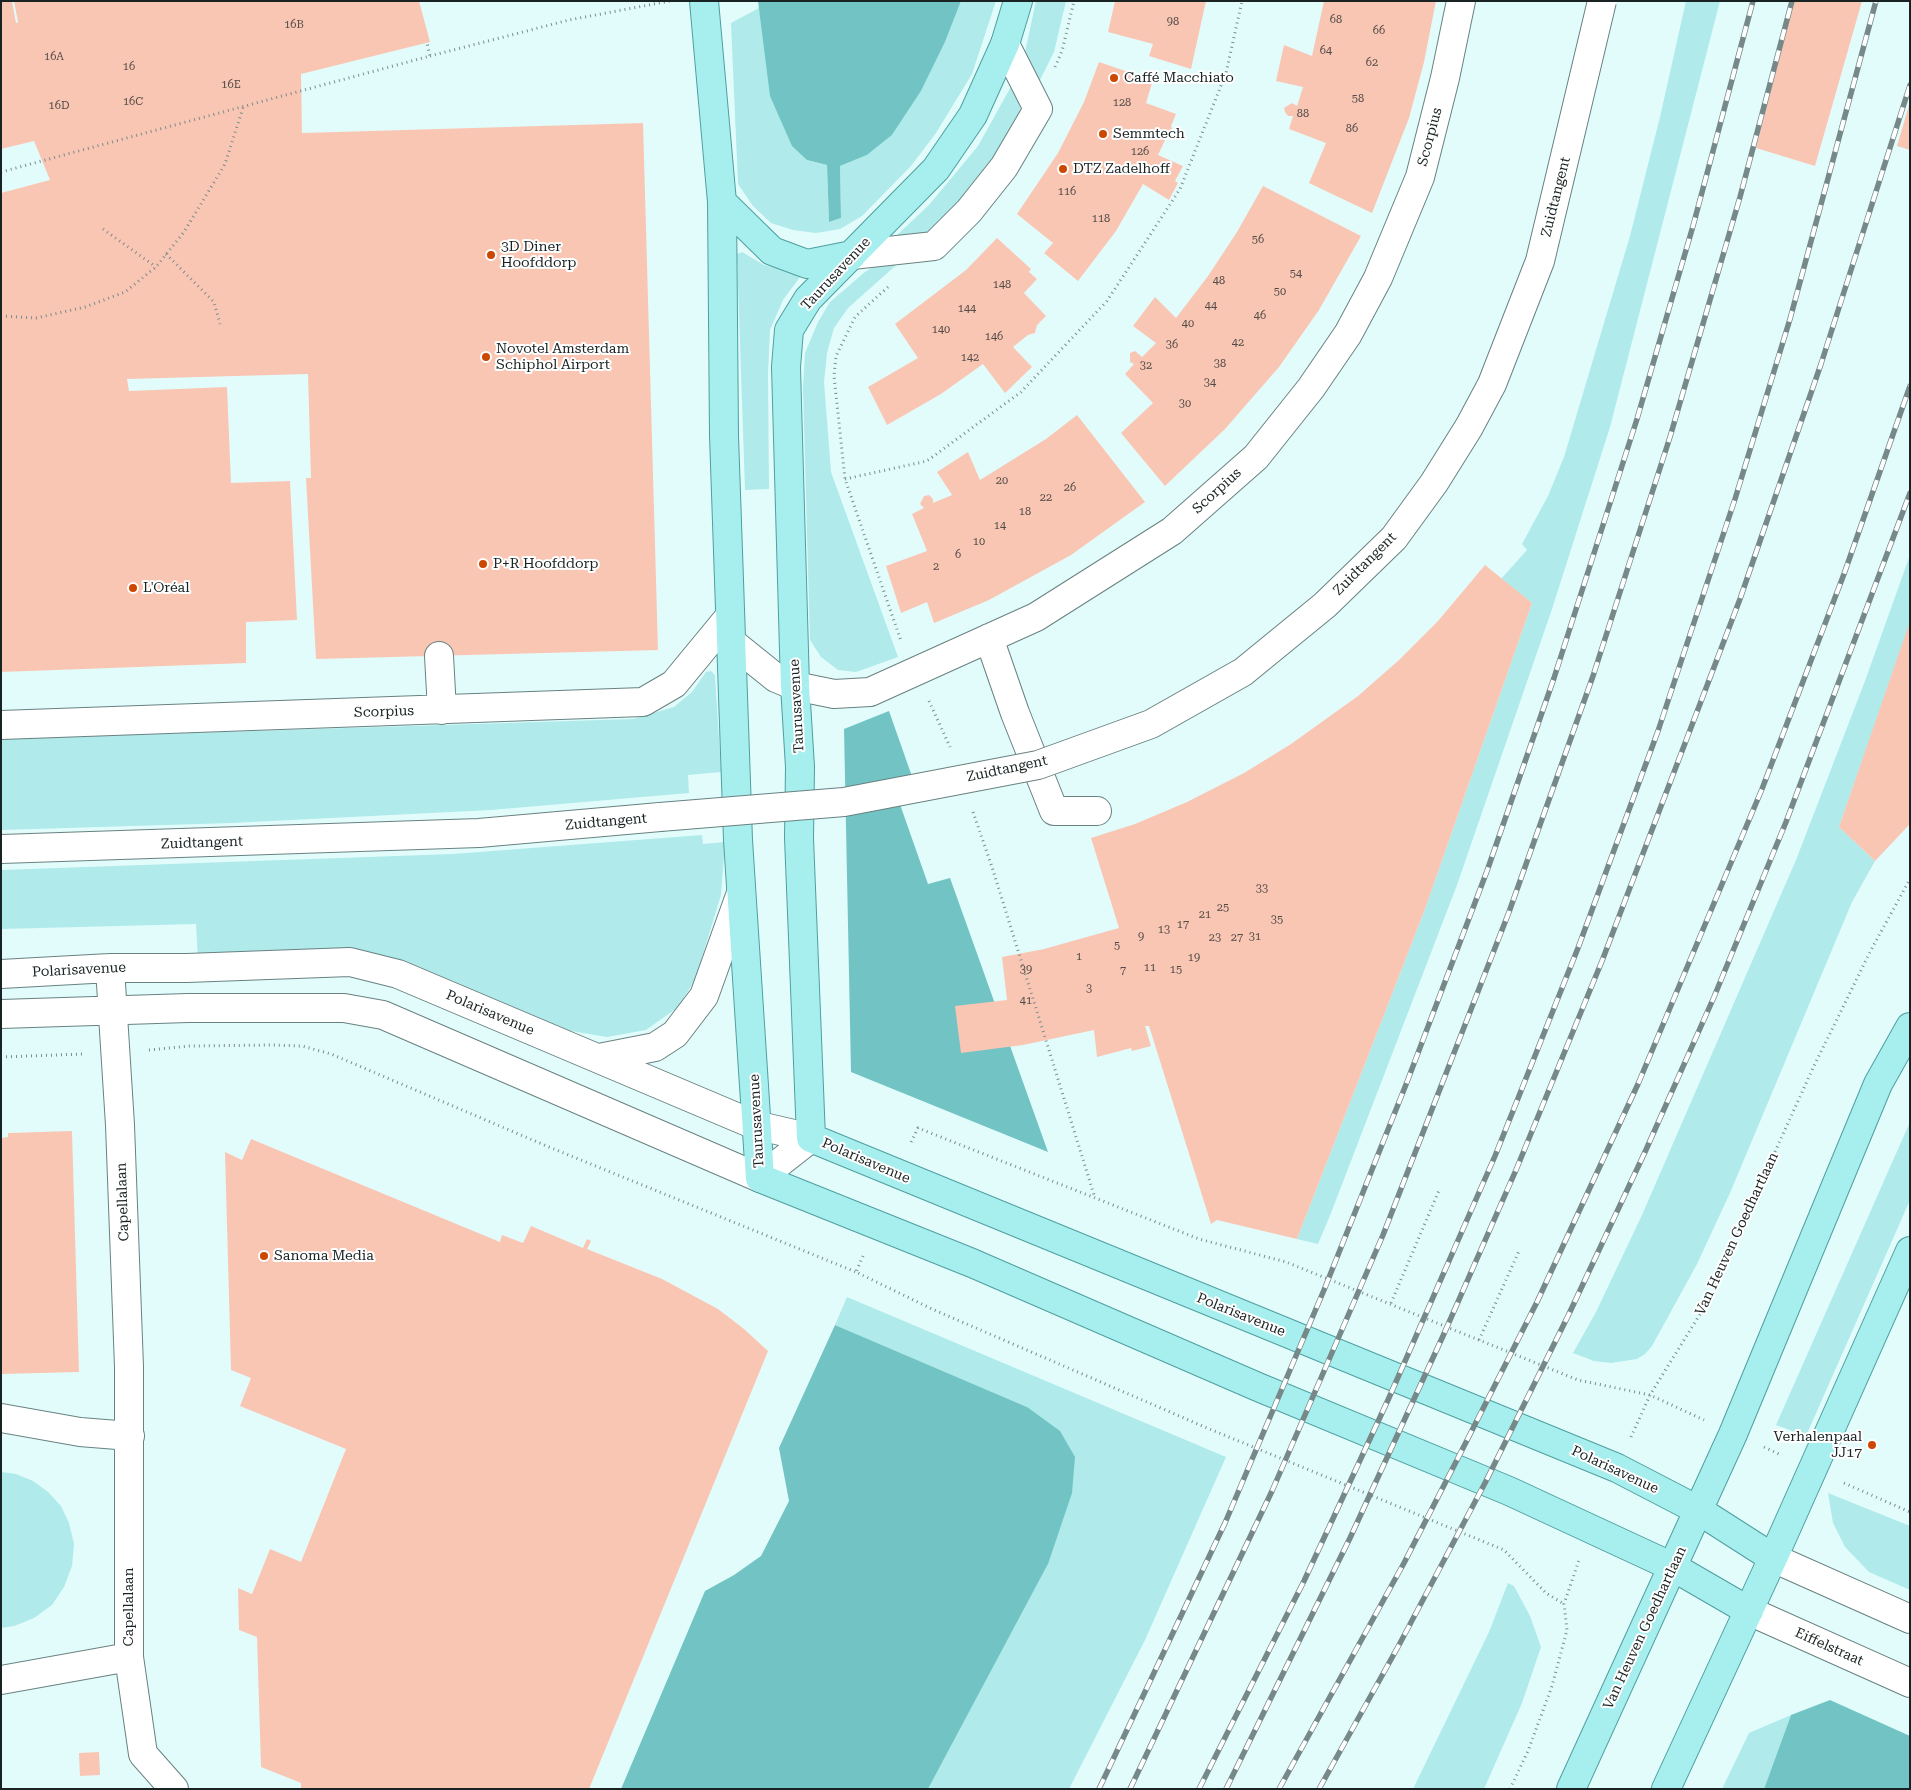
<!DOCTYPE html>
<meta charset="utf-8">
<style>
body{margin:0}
#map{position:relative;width:1911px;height:1790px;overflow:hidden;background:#e2fcfc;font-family:"Roboto Serif",serif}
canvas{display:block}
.frame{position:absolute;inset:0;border:2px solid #1a2323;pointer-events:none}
</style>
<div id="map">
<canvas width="1911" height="1790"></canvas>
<div class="frame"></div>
</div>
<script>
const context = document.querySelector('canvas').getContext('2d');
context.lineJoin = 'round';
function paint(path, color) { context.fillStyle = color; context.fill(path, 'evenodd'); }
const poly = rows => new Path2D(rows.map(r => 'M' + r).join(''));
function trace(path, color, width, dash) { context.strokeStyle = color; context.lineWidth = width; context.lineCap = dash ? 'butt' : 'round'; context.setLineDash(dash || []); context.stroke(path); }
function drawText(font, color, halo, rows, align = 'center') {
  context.font = font + ' "Roboto Serif",serif'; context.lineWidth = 4; context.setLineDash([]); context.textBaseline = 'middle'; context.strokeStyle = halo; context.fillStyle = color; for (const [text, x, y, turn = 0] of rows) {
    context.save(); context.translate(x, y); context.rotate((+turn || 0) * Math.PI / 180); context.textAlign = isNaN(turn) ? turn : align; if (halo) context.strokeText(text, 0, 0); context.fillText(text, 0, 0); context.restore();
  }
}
const green = poly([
 [961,1,996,1,972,74,936,133,911,166,862,216,840,229,816,233,793,230,771,223,753,206,738,184,731,23,759,8,762,26,807,160,827,165,829,222,841,218,840,166,867,155,892,135,921,91,945,42],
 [1036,1,1066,1,1054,52,1039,82,1024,57],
 [1686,1,1720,1,1610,427,1552,609,1457,885,1331,1213,1318,1244,1297,1239,1425,909,1532,603,1501,579,1527,550,1522,544,1548,496,1564,457,1630,236,1660,117],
 [1013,83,1021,111,1020,123,1003,150,935,231,901,240,897,235,929,205,978,146],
 [742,252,764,265,797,273,800,277,783,300,770,330,768,374,769,489,745,490,737,254],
 [887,259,903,259,848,308,834,328,827,353,824,382,831,472,898,657,856,672,838,670,821,657,810,640,803,388,805,353,818,322,830,302,865,272],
 [1910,555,1910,623,1839,827,1875,861,1852,902,1730,1193,1697,1264,1652,1346,1645,1354,1637,1359,1611,1363,1594,1361,1573,1353,1596,1312,1642,1215,1796,860,1865,681],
 [711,671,715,675,721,772,688,775,689,793,491,810,231,823,1,830,1,739,633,719,674,707,692,692,706,672],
 [702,835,703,844,725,842,721,895,695,980,677,1008,646,1030,607,1037,553,1028,392,962,198,959,196,924,1,929,1,870,453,854],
 [1910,1122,1910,1200,1806,1436,1776,1425],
 [847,1297,1226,1457,1145,1640,1069,1789,928,1789,1048,1564,1027,1407,835,1325],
 [1,1472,16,1474,33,1481,48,1492,61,1506,69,1523,74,1544,72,1566,64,1587,52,1605,34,1618,14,1626,1,1628],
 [1828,1493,1910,1526,1910,1590,1869,1572,1845,1547,1833,1523],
 [1508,1583,1514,1586,1530,1616,1541,1647,1522,1703,1484,1789,1413,1789,1489,1632],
 [1791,1715,1764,1789,1722,1789,1749,1733]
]);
const water = poly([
 [758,1,961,1,945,42,921,91,892,135,867,155,840,166,841,218,829,222,827,165,807,160,792,146,770,96],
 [889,711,915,785,896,793,928,884,950,878,1048,1152,851,1072,844,729],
 [835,1325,1027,1407,1060,1431,1075,1457,1072,1493,1048,1564,928,1789,621,1789,705,1591,734,1575,761,1556,789,1501,779,1448],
 [1830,1700,1910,1736,1910,1789,1764,1789,1791,1715]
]);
const building = poly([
 [1,1,12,1,16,23,18,22,14,1,419,1,430,42,301,74,302,133,643,123,658,650,316,659,306,478,311,478,308,374,127,379,129,391,227,387,231,483,290,481,297,620,246,622,246,663,1,672,1,193,50,180,34,141,1,149],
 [1115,1,1206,1,1191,69,1149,56,1153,44,1108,32],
 [1324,1,1436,1,1424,62,1409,118,1372,213,1309,183,1326,143,1289,129,1293,116,1288,116,1285,112,1284,108,1292,103,1297,106,1303,87,1276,81,1284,45,1312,56],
 [1794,1,1862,1,1815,166,1756,148],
 [1099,62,1143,77,1142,80,1152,83,1146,103,1176,114,1171,126,1173,132,1166,138,1158,155,1183,166,1175,181,1178,183,1169,200,1143,184,1116,231,1078,281,1044,253,1053,243,1017,214,1058,153,1084,102],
 [1909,105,1910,106,1910,150,1897,146],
 [1263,186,1361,236,1319,310,1279,367,1225,429,1165,486,1121,433,1153,403,1125,374,1134,364,1130,362,1130,353,1135,351,1142,357,1156,343,1133,326,1155,297,1176,318,1208,276,1237,232],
 [997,238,1031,269,1029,272,1037,279,1024,293,1046,316,1037,325,1035,333,1028,335,1013,347,1032,367,1005,393,983,364,941,394,887,425,868,387,918,358,895,324,966,270],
 [1077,415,1145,502,1071,555,989,600,934,623,927,602,901,613,886,566,927,551,912,514,924,508,920,504,924,496,929,495,933,499,933,503,952,495,937,472,968,452,980,480,1046,439],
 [1485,565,1532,603,1425,909,1297,1239,1217,1220,1211,1224,1149,1026,1145,1026,1151,1046,1132,1051,1131,1048,1097,1057,1094,1030,1023,1045,961,1053,955,1006,1007,1000,1002,957,1044,949,1119,928,1091,838,1135,824,1187,802,1244,773,1291,744,1358,696,1399,660,1438,621],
 [1909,624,1910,824,1875,861,1839,827],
 [72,1131,79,1372,1,1374,1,1138,8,1137,8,1133],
 [251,1139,500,1242,502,1235,523,1243,531,1226,583,1248,587,1239,591,1241,587,1249,662,1279,718,1309,744,1329,768,1351,589,1789,301,1789,301,1783,261,1767,257,1637,239,1630,238,1588,252,1594,270,1549,301,1562,346,1449,240,1406,251,1378,231,1370,225,1152,242,1160],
 [99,1752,100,1775,80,1776,79,1753]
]);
const path = poly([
 [430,56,569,20,670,1],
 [1055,67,1062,51,1074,1],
 [1,172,430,56,427,43],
 [103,229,156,267],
 [166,254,214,302,220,324],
 [888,287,855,317,836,356,834,376,845,479,901,641],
 [1,316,36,318,85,307,125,292,156,267,184,232,225,164,243,108],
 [845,479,927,461,1021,392,1107,301,1180,189,1226,73,1242,1],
 [929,701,950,747],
 [973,812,992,867,1095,1198],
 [149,1050,190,1046,272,1045,302,1046,331,1054,549,1147,856,1272],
 [1,1057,83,1054],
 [911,1142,918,1128,1199,1239,1286,1262,1578,1380,1650,1395,1704,1420],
 [863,1256,856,1272,932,1309,1207,1428,1504,1550,1546,1593,1564,1604],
 [1391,1303,1440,1188],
 [1479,1340,1519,1251],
 [1631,1437,1650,1395,1705,1306,1813,1068,1871,950,1910,879],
 [1764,1447,1781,1455],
 [1844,1483,1910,1512],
 [1510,1789,1528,1751,1552,1686,1567,1630,1564,1604,1579,1560]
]);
const minor = poly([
 [852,255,934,246,969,211,1004,167,1038,109,1005,44],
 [989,638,1015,713,1054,811,1097,811],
 [730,641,776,678,795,686,834,694,870,692,1036,617,1172,531,1256,457,1311,388,1348,334,1378,278,1420,177,1445,78,1461,1],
 [439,656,442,710],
 [1,725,643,702,674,684,730,616],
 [1,849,479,833,660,817],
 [110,968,120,1125,129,1367,129,1657,143,1754,174,1789],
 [1,974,110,968,187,968,350,962,398,974,755,1125,811,1138],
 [1,1014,188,1008,344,1008,383,1015,760,1178,811,1138],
 [599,1058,655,1047,675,1034,704,996,741,893],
 [1,1418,80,1432,130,1436],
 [1773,1558,1910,1619],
 [1749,1611,1910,1683],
 [1,1680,129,1657]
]);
const major = poly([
 [704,1,722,202,724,436,738,840,760,1178,972,1263,1258,1387,1509,1491,1673,1567,1749,1611],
 [1018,1,1005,44,973,115,936,169,808,299,789,330,786,367,795,686,800,767,799,838,811,1138,1617,1468,1698,1510,1773,1558],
 [722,202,772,251,807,264,852,255],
 [1571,1789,1733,1434,1878,1084,1910,1027],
 [1666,1789,1773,1558,1910,1251]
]);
const rail = poly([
 [1099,1789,1225,1523,1324,1290,1407,1082,1487,871,1554,678,1637,419,1693,226,1753,1],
 [1130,1789,1272,1491,1383,1235,1509,912,1593,676,1670,437,1740,197,1792,1],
 [1199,1789,1304,1581,1388,1400,1495,1156,1578,948,1658,731,1735,499,1790,319,1876,1],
 [1226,1789,1350,1538,1443,1336,1516,1170,1602,961,1740,599,1821,364,1910,85],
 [1279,1789,1404,1563,1458,1458,1537,1302,1638,1084,1762,789,1844,574,1910,386],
 [1319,1789,1399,1645,1485,1483,1568,1316,1645,1152,1714,997,1786,822,1910,493]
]);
const minorBridge = poly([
 [660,817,844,802,1038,765,1151,724,1243,672,1325,605,1394,538,1434,483,1469,427,1492,384,1540,261,1602,1]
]);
const markers = [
 [1114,78,5,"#cc4700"],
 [1103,134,5,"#cc4700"],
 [1063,169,5,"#cc4700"],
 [491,255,5,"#cc4700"],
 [486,357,5,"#cc4700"],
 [483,564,5,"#cc4700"],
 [133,588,5,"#cc4700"],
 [264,1256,5,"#cc4700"],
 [1872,1445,5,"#cc4700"]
];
const numberNames = [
 ["68",1336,20],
 ["98",1173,22],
 ["16B",294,25],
 ["66",1379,31],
 ["64",1326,51],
 ["16A",54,57],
 ["62",1372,63],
 ["16",129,67],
 ["16E",231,85],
 ["58",1358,99],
 ["16C",133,102],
 ["128",1122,103],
 ["16D",59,106],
 ["88",1303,114],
 ["86",1352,129],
 ["126",1140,152],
 ["116",1067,192],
 ["118",1101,219],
 ["56",1258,240],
 ["54",1296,274],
 ["48",1219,281],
 ["148",1002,285],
 ["50",1280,292],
 ["44",1211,306],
 ["144",967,309],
 ["46",1260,316],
 ["40",1188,324],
 ["140",941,330],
 ["146",994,337],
 ["42",1238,343],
 ["36",1172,345],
 ["142",970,358],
 ["38",1220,364],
 ["32",1146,366],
 ["34",1210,383],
 ["30",1185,404],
 ["20",1002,481],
 ["26",1070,488],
 ["22",1046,498],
 ["18",1025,512],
 ["14",1000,526],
 ["10",979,542],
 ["6",958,555],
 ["2",936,567],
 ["33",1262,889],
 ["25",1223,908],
 ["21",1205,915],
 ["35",1277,920],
 ["17",1183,925],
 ["13",1164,930],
 ["9",1141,937],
 ["31",1255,937],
 ["23",1215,938],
 ["27",1237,938],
 ["5",1117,946],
 ["1",1079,957],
 ["19",1194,958],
 ["11",1150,968],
 ["39",1026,970],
 ["15",1176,970],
 ["7",1123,971],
 ["3",1089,989],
 ["41",1026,1001]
];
const poiNames = [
 ["Caffé Macchiato",1124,78],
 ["Semmtech",1113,134],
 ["DTZ Zadelhoff",1073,169],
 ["3D Diner",501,247],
 ["Hoofddorp",501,263],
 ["Novotel Amsterdam",496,349],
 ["Schiphol Airport",496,365],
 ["P+R Hoofddorp",493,564],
 ["L'Oréal",143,588],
 ["Sanoma Media",274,1256],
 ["Verhalenpaal",1862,1437,"right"],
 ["JJ17",1862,1453,"right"]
];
const streetNames = [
 ["Scorpius",1430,137,-75],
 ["Zuidtangent",1556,197,-76],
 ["Taurusavenue",836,274,-47],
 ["Scorpius",1217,491,-42],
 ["Zuidtangent",1365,564,-45],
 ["Taurusavenue",797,706,-93],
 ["Scorpius",384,712,-2],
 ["Zuidtangent",1007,769,-12],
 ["Zuidtangent",606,822,-5],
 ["Zuidtangent",202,843,-2],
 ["Polarisavenue",79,970,-3],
 ["Polarisavenue",490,1013,23],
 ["Taurusavenue",757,1121,-93],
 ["Polarisavenue",866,1161,23],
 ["Capellalaan",123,1202,-92],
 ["Van Heuven Goedhartlaan",1737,1234,-65],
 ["Polarisavenue",1241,1315,22],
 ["Polarisavenue",1615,1470,25],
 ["Capellalaan",129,1607,-90],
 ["Van Heuven Goedhartlaan",1645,1628,-65],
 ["Eiffelstraat",1829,1647,24]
];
paint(green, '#b0eaea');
paint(water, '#72c4c4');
paint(building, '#fac6b4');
trace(minor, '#698181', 30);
trace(major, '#4f9fa0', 30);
trace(path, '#7b8c8c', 3, [1, 4]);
trace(minor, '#fff', 28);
trace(major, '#a7eeee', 28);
trace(rail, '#788', 5.5);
trace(rail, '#fff', 4, [11]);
trace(minorBridge, '#698181', 30, []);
trace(minorBridge, '#fff', 28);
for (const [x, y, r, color] of markers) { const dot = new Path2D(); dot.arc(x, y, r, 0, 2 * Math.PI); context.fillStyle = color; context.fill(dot); trace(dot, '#fff', 2); }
drawText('11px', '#524c47', null, numberNames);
drawText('14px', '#1a2323', '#fff', poiNames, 'left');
drawText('14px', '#1a2323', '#fff', streetNames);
</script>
